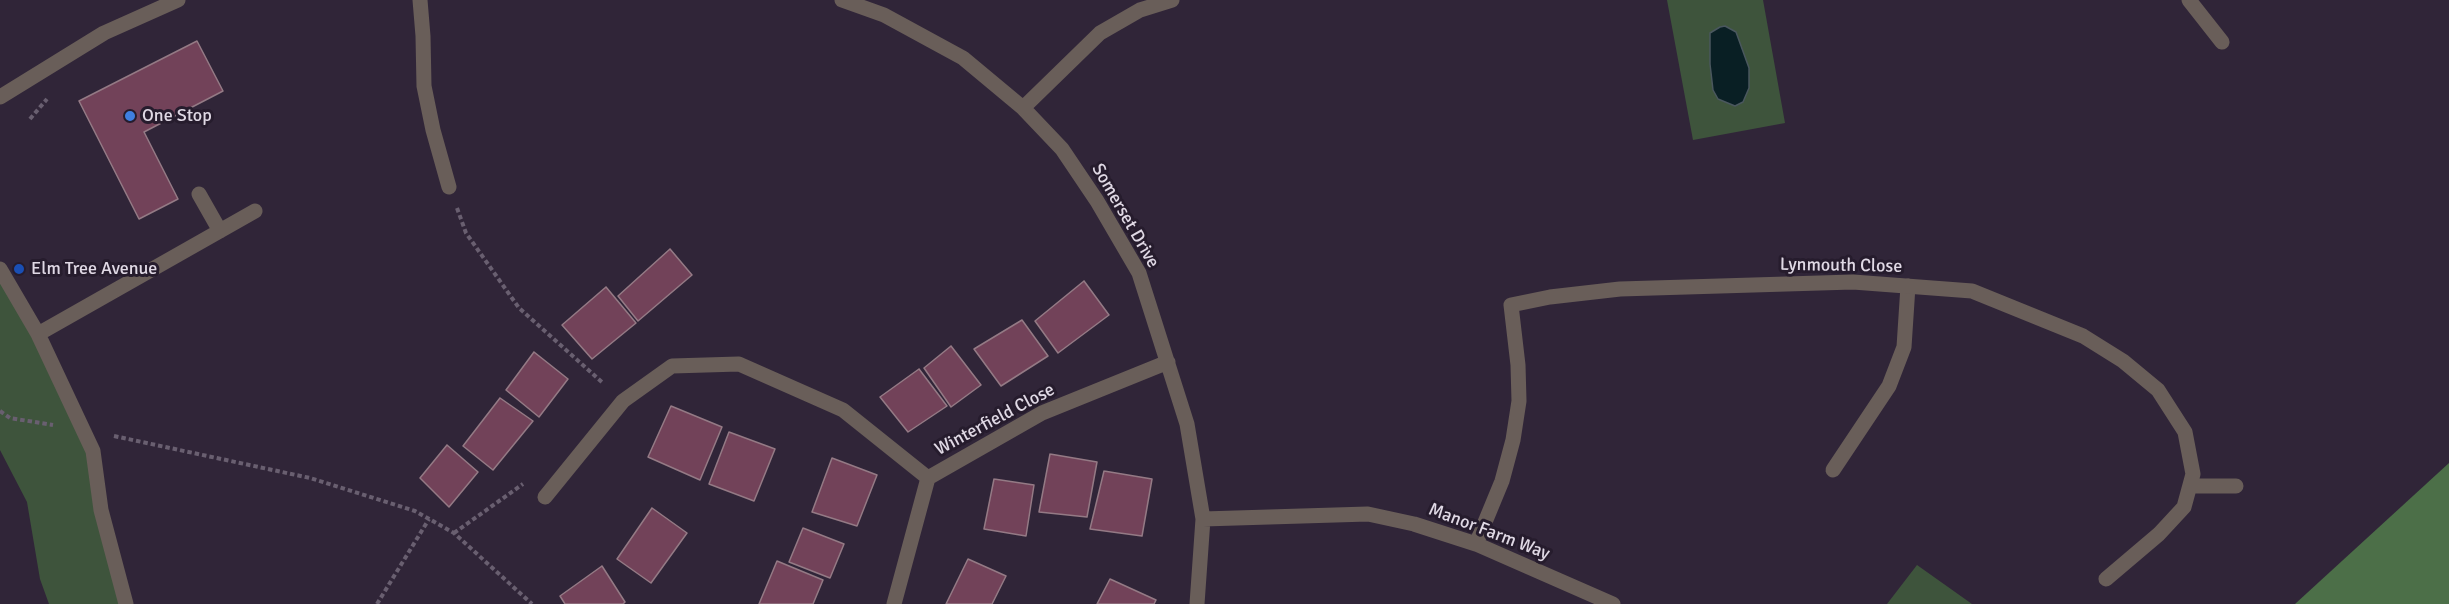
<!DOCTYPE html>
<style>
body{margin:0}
canvas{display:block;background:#302538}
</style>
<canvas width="2449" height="604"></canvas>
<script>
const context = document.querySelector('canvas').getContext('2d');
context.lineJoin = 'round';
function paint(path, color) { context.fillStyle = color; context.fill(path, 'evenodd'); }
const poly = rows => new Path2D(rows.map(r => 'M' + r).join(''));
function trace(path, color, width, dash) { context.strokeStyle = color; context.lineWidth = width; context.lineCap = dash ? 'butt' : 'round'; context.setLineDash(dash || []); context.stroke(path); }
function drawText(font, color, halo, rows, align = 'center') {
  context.font = font + ' Signika,sans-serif'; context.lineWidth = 6; context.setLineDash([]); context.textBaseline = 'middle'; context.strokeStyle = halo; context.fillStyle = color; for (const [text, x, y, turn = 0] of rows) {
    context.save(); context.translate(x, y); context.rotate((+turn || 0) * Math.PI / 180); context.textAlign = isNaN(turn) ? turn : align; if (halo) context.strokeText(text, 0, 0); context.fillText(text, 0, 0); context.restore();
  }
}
const green = poly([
 [1667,0,1763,0,1785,123,1693,140],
 [0,271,84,429,126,604,49,604,40,579,27,502,0,450],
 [1917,565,1972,604,1887,604]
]);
const forest = poly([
 [2449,463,2449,604,2295,604]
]);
const water = poly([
 [1725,26,1736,32,1749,68,1749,88,1743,102,1735,106,1718,99,1713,90,1710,64,1710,33,1720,27,1725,26]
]);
const building = poly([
 [197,41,223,91,144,132,178,199,139,219,79,101,197,41],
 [670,249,692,275,638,321,618,296,670,249],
 [1084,281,1109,315,1058,353,1035,321,1084,281],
 [606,287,636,323,592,359,562,325,606,287],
 [1022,320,1048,356,1001,386,974,349,1022,320],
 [951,346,981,385,951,407,924,368,951,346],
 [534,352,568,379,539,417,506,390,534,352],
 [919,369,947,406,908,432,880,397,919,369],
 [500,398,533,421,493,470,463,446,500,398],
 [671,406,722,427,700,480,648,457,671,406],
 [729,432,775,449,754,501,709,484,729,432],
 [447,445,478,472,449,507,420,478,447,445],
 [1050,454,1097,462,1087,517,1039,512,1050,454],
 [832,458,877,475,857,526,812,512,832,458],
 [1104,471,1152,479,1142,536,1090,529,1104,471],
 [994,479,1034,485,1026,536,984,529,994,479],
 [652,508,687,533,651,583,617,559,652,508],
 [803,528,844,544,830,578,789,562,803,528],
 [968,559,1006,576,992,604,946,604,968,559],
 [777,561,823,580,813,604,759,604,777,561],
 [602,566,625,602,623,604,565,604,560,596,602,566],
 [1110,579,1156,600,1154,604,1097,604,1110,579]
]);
const path = poly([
 [30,119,47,99],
 [457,208,466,233,519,308,604,384],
 [0,411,10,418,53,425],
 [114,436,310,478,415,511,454,533,532,604],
 [454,533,523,484],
 [377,604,429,519]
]);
const lane = poly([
 [1833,470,1889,386,1904,347,1908,286]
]);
const street = poly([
 [420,0,423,36,424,86,433,130,449,187],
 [842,0,884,15,963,58,1023,108,1062,149,1097,201,1139,273,1187,424,1203,519,1197,604],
 [2189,0,2222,42],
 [0,97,104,33,178,0],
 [1023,108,1100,33,1140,10,1172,0],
 [199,194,220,231],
 [0,269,38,334,93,451,101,510,126,604],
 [38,334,255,211],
 [2190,486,2236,486],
 [545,497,623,401,672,366,739,364,843,410,928,478],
 [1203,519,1368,514,1414,524,1476,544,1613,604],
 [1476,544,1502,481,1513,440,1519,401,1518,365,1511,305,1550,297,1620,289,1853,282,1972,291,2083,336,2123,361,2158,390,2185,432,2193,474,2184,507,2159,534,2106,579],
 [894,604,928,478,1042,413,1168,362]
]);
const markers = [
 [130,116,6,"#3f7fe0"],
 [19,269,6,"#1a4fb4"]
];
const poiNames = [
 ["One Stop",142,116],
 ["Elm Tree Avenue",31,269]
];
const streetNames = [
 ["Somerset Drive",1125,216,60],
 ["Lynmouth Close",1841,266,1],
 ["Winterfield Close",995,420,-28],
 ["Manor Farm Way",1489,532,21]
];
paint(green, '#3e543c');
paint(forest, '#4c6f48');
paint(water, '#091f24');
trace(water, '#4a575e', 1.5);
paint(building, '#724259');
trace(building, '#947a85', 1.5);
trace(path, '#695f70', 4, [4.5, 3]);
trace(lane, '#695e59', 15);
trace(street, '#695e59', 15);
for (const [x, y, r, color] of markers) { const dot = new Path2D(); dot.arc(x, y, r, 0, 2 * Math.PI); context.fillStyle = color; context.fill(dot); trace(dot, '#261c2d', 2); }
drawText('18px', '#e0d9e5', '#261c2d', poiNames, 'left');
drawText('18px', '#e0d9e5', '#261c2d', streetNames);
</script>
